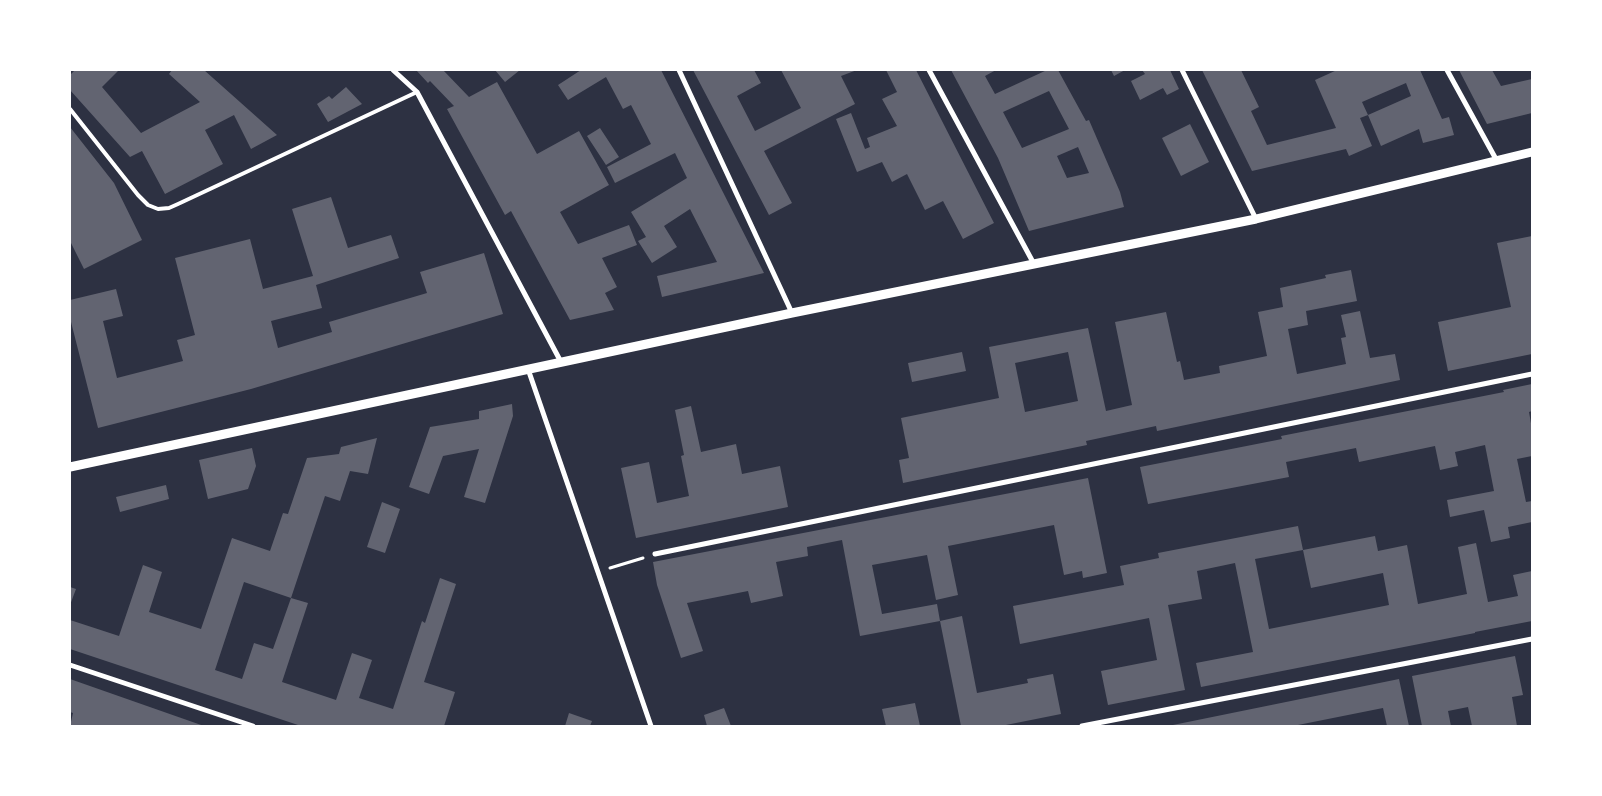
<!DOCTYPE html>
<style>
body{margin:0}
#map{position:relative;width:1602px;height:796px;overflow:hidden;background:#2d3142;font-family:"Varela Round",sans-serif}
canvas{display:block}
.frame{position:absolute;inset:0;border:71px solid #fff;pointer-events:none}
</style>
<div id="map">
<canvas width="1602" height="796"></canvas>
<div class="frame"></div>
</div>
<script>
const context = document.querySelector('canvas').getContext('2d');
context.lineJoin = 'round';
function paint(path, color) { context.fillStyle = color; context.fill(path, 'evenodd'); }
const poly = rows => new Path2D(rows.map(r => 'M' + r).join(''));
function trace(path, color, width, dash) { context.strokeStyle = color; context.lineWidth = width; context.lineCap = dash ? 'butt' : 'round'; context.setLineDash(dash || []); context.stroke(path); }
const building = poly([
 [75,70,119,70,102,87,141,133,200,102,169,74,172,70,204,70,277,135,251,149,234,115,205,130,223,164,165,194,142,151,130,157,70,90,70,75],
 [416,70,443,70,469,97,497,82,537,154,579,131,609,185,560,212,578,244,629,225,637,245,602,258,617,287,605,293,614,310,570,320,511,211,505,215,447,109,454,106,430,81,428,83],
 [495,70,520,70,505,82],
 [581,70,661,70,764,273,662,297,657,276,717,262,690,209,664,226,677,247,652,263,638,241,646,237,631,212,687,178,675,153,615,183,607,167,651,144,631,105,623,109,606,77,568,100,558,85],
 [693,70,754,70,761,83,737,96,755,131,801,108,781,70,857,70,841,76,855,104,764,151,792,203,769,215],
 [886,70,916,70,994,223,963,239,943,201,925,210,907,174,892,182,882,162,857,172,836,119,851,113,865,149,870,147,867,138,897,126,882,99,897,92],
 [951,70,996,70,985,76,995,94,1047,70,1058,70,1086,121,1089,120,1120,192,1124,207,1029,231,998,158],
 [1049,91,1069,129,1022,148,1003,112],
 [1078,147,1089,173,1067,178,1057,156],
 [1111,70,1125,70,1114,76],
 [1142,70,1170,70,1179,89,1167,95,1163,88,1140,100,1131,81,1145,74],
 [1202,70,1241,70,1259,107,1251,111,1267,145,1336,128,1315,80,1337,70,1420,70,1442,119,1449,117,1454,135,1423,143,1419,129,1381,146,1368,115,1411,96,1406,83,1362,102,1368,115,1360,118,1372,146,1349,156,1346,149,1252,171],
 [1459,70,1492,70,1501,86,1532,79,1532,113,1487,124],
 [346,87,362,104,328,122,317,104,329,96,332,99],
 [1190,124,1209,162,1181,176,1162,138],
 [70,127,114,183,142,240,84,269,70,241],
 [600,128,619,157,606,165,587,136],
 [331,197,348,248,391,235,399,258,316,285,322,308,271,321,278,348,332,332,329,322,427,293,420,272,484,253,503,314,251,389,98,428,70,318,70,300,116,289,123,316,103,321,117,378,183,361,177,340,195,335,175,258,250,239,263,289,313,276,292,209],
 [1532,236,1532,354,1448,371,1438,322,1511,307,1497,243],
 [1351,270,1357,301,1306,311,1308,325,1288,329,1297,374,1346,364,1341,338,1346,337,1341,315,1360,311,1370,358,1395,354,1400,380,1157,431,1156,426,1086,441,1087,445,903,483,899,460,909,458,901,418,999,398,989,347,1088,328,1106,411,1132,405,1115,322,1166,312,1177,362,1180,361,1184,380,1220,373,1219,366,1267,356,1258,312,1283,307,1280,288,1326,278,1325,275],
 [1068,352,1078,401,1025,412,1015,363],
 [962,352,966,371,912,382,908,363],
 [1532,384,1532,411,1529,412,1532,429,1532,456,1517,459,1526,502,1532,501,1532,522,1508,527,1510,538,1491,542,1484,510,1450,517,1447,500,1494,491,1485,445,1455,452,1458,466,1440,470,1435,446,1359,462,1356,448,1286,462,1289,477,1148,504,1140,467,1282,439,1281,436,1504,392,1503,390],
 [512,404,513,416,485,503,464,497,479,449,443,456,429,494,409,487,430,427,479,419,479,411],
 [691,406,701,452,736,444,742,474,780,466,788,507,636,538,621,468,649,462,657,503,689,496,681,456,684,455,675,410],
 [377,438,368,474,350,471,340,501,325,496,291,598,244,582,215,670,242,679,254,643,273,649,291,598,308,603,282,682,336,700,352,653,372,660,359,698,393,709,422,621,425,623,440,578,456,584,424,682,455,692,444,726,301,726,70,649,70,620,119,636,143,565,162,572,149,612,201,629,232,538,270,551,283,513,288,514,307,458,339,454,341,447],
 [252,448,256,466,248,489,208,499,199,460],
 [1088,478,1107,573,1083,578,1082,571,1064,575,1054,525,948,546,958,595,936,600,927,555,872,565,882,614,937,604,940,621,860,636,842,540,807,547,808,556,776,562,783,596,751,603,748,591,687,603,703,651,681,658,657,585,653,562],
 [166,485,169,499,120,512,116,497],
 [382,502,400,509,385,553,367,547],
 [1298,526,1303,550,1255,559,1269,629,1389,605,1383,573,1311,588,1303,550,1375,536,1378,551,1407,545,1418,604,1467,594,1458,547,1476,543,1488,602,1518,596,1513,575,1532,571,1532,621,1475,632,1475,633,1201,687,1196,663,1253,652,1235,563,1197,571,1202,599,1168,605,1185,690,1108,705,1101,671,1157,660,1149,618,1020,644,1013,606,1124,585,1120,566,1159,558,1158,553],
 [70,587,76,589,70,605],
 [962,616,977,693,1028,683,1027,679,1053,674,1061,714,1001,726,961,726,940,621],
 [1515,656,1523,695,1512,697,1517,726,1472,726,1468,707,1448,711,1451,726,1422,726,1412,676],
 [70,679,204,726,70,726,73,713,70,712],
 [1399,679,1409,726,1387,726,1383,708,1293,726,1168,726],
 [915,703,920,726,886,726,882,709],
 [724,708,731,726,707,726,704,715],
 [569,713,592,721,590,726,565,726]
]);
const path = poly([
 [610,568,643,558]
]);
const service = poly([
 [70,109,138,195,148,205,158,209,169,208,178,204,417,92]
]);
const minor = poly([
 [393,70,417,92,561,362],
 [679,70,792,313],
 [929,70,1034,264],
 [1182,70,1256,219],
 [1447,70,1497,161],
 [528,369,651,726],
 [655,554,1532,374],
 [70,665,253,726],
 [1082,726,1532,639]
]);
const tertiary = poly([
 [70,467,792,313,1256,219,1532,152]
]);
paint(building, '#626471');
trace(path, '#fff', 3);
trace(service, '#fff', 4);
trace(minor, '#fff', 5);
trace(tertiary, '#fff', 9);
</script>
